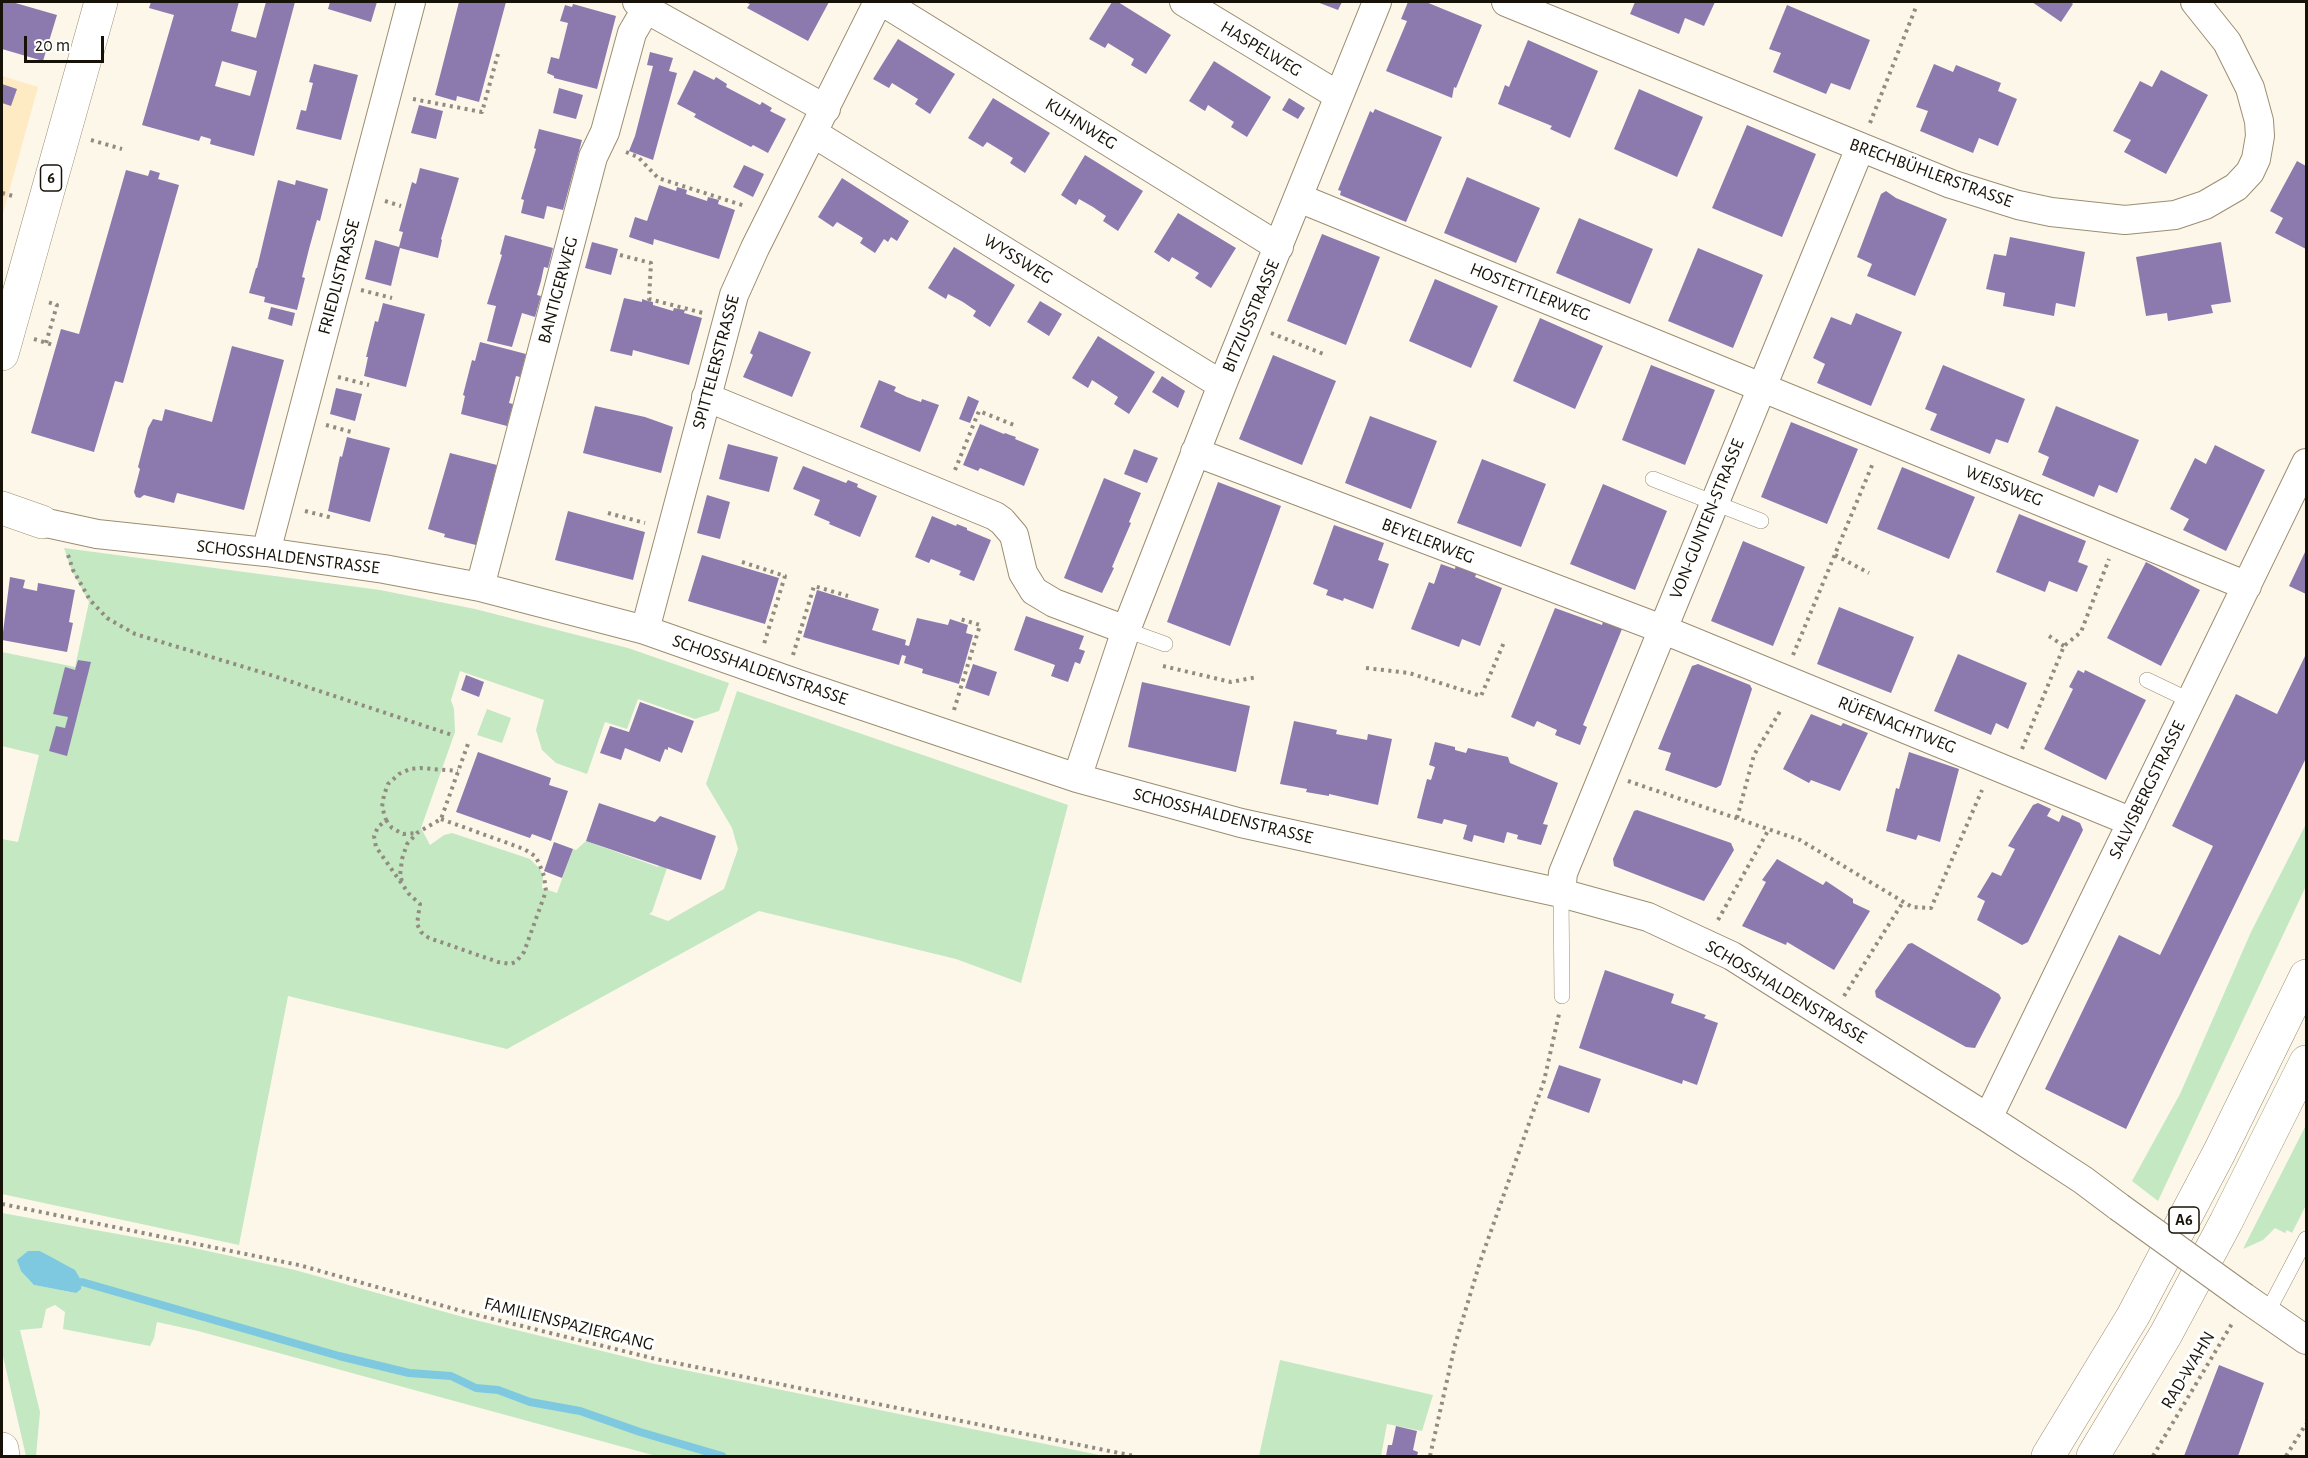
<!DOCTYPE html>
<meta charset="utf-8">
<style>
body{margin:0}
#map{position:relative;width:2308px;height:1458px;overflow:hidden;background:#fdf7ea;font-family:"Alegreya Sans",sans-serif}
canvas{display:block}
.frame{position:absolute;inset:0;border:3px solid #171207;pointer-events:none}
.scale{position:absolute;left:24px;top:36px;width:80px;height:27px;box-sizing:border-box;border:3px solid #171207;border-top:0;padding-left:8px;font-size:18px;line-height:21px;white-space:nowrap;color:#171207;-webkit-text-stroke:4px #fff;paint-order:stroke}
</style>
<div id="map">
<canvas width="2308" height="1458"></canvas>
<div class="frame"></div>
<div class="scale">20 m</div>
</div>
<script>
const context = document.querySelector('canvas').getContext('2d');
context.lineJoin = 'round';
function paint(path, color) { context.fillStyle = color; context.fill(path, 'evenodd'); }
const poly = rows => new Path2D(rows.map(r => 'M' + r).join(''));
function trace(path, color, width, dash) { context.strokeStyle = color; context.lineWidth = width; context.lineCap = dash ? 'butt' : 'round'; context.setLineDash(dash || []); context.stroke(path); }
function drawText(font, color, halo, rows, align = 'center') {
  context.font = font + ' "Alegreya Sans",sans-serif'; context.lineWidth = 6; context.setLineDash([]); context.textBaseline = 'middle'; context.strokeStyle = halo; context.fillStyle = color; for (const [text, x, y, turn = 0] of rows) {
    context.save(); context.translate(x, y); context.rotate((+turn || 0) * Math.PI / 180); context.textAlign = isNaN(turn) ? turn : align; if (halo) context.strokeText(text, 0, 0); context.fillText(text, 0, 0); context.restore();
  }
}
const built = poly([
 [2,76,38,87,2,217]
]);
const green = poly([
 [64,548,380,590,475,609,628,648,729,683,719,711,695,719,638,699,627,729,605,722,587,774,556,763,542,750,536,730,544,700,460,671,451,700,454,709,455,732,421,828,430,845,444,835,452,833,530,859,540,869,543,876,542,888,557,893,573,849,576,850,586,841,658,867,659,865,667,868,652,912,649,914,668,921,724,889,738,849,732,828,706,784,737,691,1068,805,1021,983,956,959,759,911,507,1049,288,996,239,1245,2,1194,2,839,18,842,39,755,2,746,2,652,75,667,89,602,72,571],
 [487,709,511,718,502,743,477,735],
 [2306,824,2306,886,2158,1201,2132,1181,2180,1094,2251,932],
 [2306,1125,2306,1205,2292,1233,2287,1230,2285,1233,2275,1228,2263,1240,2243,1249],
 [2,1213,189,1247,295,1270,463,1317,655,1364,1104,1456,656,1456,198,1331,157,1322,154,1338,150,1346,63,1329,65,1312,55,1305,46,1309,42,1328,20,1330,40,1412,36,1456,26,1456,2,1352],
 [40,1251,54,1260,76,1293,34,1285],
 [1280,1360,1433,1395,1422,1431,1387,1424,1381,1456,1259,1456]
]);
const water = poly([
 [28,1251,40,1251,75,1270,82,1282,81,1289,76,1293,34,1285,21,1271,17,1260]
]);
const stream = poly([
 [82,1282,339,1356,409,1373,451,1376,476,1388,498,1390,530,1402,580,1411,640,1432,722,1456]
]);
const building = poly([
 [2,2,12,2,57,15,43,61,2,49],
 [151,2,239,2,231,31,256,38,266,2,295,2,254,156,210,144,211,139,201,136,199,141,142,125,174,15,149,8],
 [222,61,257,71,250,96,215,86],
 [330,2,377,2,371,22,328,9],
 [459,2,506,2,479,102,457,96,456,101,435,95],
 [744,2,829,2,808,41,747,8,750,4],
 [1112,2,1118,2,1171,35,1146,74,1131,65,1134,59,1108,43,1105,48,1089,39],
 [1317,2,1342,2,1338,10],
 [1408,2,1426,2,1482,25,1456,88,1454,87,1452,98,1386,71,1407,21,1401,19],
 [1635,2,1715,2,1704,26,1685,18,1679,34,1630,14],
 [2032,2,2070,2,2073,4,2061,22],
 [573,4,616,16,597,89,554,78,554,76,547,73,551,57,559,59,568,23,560,21,565,5,572,7],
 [1787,5,1870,40,1850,90,1831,83,1826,94,1773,72,1781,53,1769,49],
 [898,39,955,74,930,114,915,104,918,99,892,83,889,88,873,79],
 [1528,40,1598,71,1570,138,1550,129,1552,126,1498,104,1505,85,1509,87],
 [650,52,673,58,669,71,677,73,653,160,629,151,635,136,653,66,647,65],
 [1214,61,1271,97,1247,137,1231,127,1234,122,1208,105,1205,111,1189,101],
 [314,64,358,75,341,140,296,129,301,110,306,111,313,83,309,82],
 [1934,64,1953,72,1956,65,2001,83,1998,91,2017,99,1998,146,1979,138,1973,153,1920,131,1928,111,1916,107],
 [694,70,714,80,716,77,727,84,726,87,760,105,762,102,772,108,770,111,786,119,768,153,753,145,751,147,724,133,694,117,696,114,677,104],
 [2161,70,2208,95,2166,174,2124,152,2131,140,2113,131,2140,81,2152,87],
 [2,84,17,89,11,106,2,103],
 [559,88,583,95,576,119,553,113],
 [1639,89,1703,117,1677,177,1614,149],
 [993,98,1050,133,1025,173,1010,163,1013,158,987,142,983,147,968,138],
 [1289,98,1305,108,1298,119,1282,110],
 [419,105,443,111,436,139,411,133],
 [1375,109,1442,137,1406,222,1340,195,1341,191,1338,190,1370,111,1373,113],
 [1747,125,1816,154,1782,237,1712,208],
 [539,129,582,140,563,210,547,206,544,219,521,213,524,200,521,199,536,149,534,148],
 [1085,155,1143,191,1118,231,1103,221,1106,216,1093,207,1079,199,1076,205,1061,195],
 [2297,161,2306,166,2306,249,2275,233,2283,218,2270,211],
 [744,165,764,174,753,197,733,187],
 [420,168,459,178,441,239,442,240,438,258,400,248,391,286,365,279,375,240,399,247,403,232,399,231,412,182,416,184],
 [126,170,148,176,150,170,160,173,158,179,179,185,123,383,115,381,94,452,31,433,61,329,79,334],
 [1467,177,1540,208,1516,263,1444,233],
 [842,178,909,221,897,241,891,237,888,242,884,239,875,253,860,243,863,238,837,222,833,227,818,217],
 [278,180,295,185,296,180,328,189,320,221,317,220,309,249,302,277,305,278,297,310,264,302,265,297,249,293,256,268,257,268],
 [659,185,676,191,677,187,687,190,686,194,707,201,708,197,719,200,718,204,735,210,719,259,654,239,653,245,629,237,635,217,647,221],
 [1886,191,1896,198,1947,219,1915,296,1867,276,1872,264,1857,257,1881,194],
 [1178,213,1236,248,1211,288,1195,278,1199,273,1172,257,1169,262,1154,252],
 [1579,218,1653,249,1630,304,1556,273],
 [1322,234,1380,257,1346,345,1287,321],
 [505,235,553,248,548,268,544,267,541,281,537,295,541,296,535,317,522,313,512,347,487,341,496,306,487,304,502,255,500,254],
 [2010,237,2085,252,2075,307,2056,303,2054,316,2003,306,2005,293,1986,289,1994,254,2006,256],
 [592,242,618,249,611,275,585,268],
 [2221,242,2231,302,2211,305,2213,313,2168,321,2167,313,2146,316,2136,257],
 [954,247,1015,285,990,327,973,316,976,311,963,302,948,294,946,299,928,288],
 [1698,248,1763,275,1733,348,1668,321],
 [1435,279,1498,306,1471,368,1409,341],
 [624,298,642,302,642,299,648,301,653,302,653,305,673,311,674,308,679,309,685,310,684,313,702,318,689,365,633,350,632,356,610,351],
 [1040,301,1062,314,1049,336,1027,322],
 [383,303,425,314,406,387,364,376,368,357,366,357,375,321,378,322],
 [271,307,295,313,292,326,268,319],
 [1856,313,1902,332,1871,406,1817,383,1825,364,1813,358,1831,317,1851,325],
 [1540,318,1603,346,1575,409,1513,381],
 [759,331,811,352,792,397,743,377,753,355,750,353],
 [1098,336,1155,372,1129,414,1114,404,1118,397,1092,380,1088,388,1072,378],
 [480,342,526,354,520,377,516,376,509,403,513,404,507,426,461,414,465,396,463,395,472,360,475,361],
 [232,346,284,360,244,510,177,493,174,503,144,495,140,498,136,497,134,492,140,469,138,467,148,428,153,419,162,421,165,409,212,422],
 [1273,355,1336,381,1302,465,1239,439],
 [1651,365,1715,390,1685,465,1622,440],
 [1943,365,2025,399,2008,443,1996,439,1990,454,1930,430,1937,414,1925,409],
 [1162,376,1185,391,1178,408,1152,392],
 [879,380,896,387,894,391,907,397,921,402,922,399,939,405,920,452,860,427],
 [336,388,362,394,355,421,330,414],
 [968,396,979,401,970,423,959,419],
 [595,406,645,417,673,427,661,473,583,453],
 [2056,406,2139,440,2117,493,2099,485,2094,497,2042,475,2049,457,2038,452],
 [1370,416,1437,441,1411,509,1345,483],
 [1791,422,1858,449,1827,524,1761,497],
 [980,424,1004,434,1005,433,1010,435,1016,437,1015,439,1039,449,1024,486,980,468,978,471,963,465],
 [347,437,390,448,370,522,328,511,340,456,342,457],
 [728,444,778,457,769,492,719,479],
 [2215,445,2265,470,2226,551,2183,530,2189,519,2170,509,2195,458,2206,464],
 [1134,449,1158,458,1147,483,1124,474],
 [450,453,497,465,476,545,444,537,445,534,428,529],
 [1482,459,1546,484,1521,547,1457,523],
 [803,466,846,483,848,480,858,484,857,487,877,496,860,537,829,524,830,522,814,515,820,500,793,489],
 [1902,467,1975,497,1949,559,1877,529],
 [1104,478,1141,493,1129,522,1131,523,1112,567,1114,568,1102,593,1064,578],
 [1218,482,1281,506,1230,646,1167,622],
 [1603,484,1667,511,1635,590,1570,564],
 [707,495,730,502,720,539,697,533],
 [568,511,645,532,633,580,555,560],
 [2019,514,2086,541,2078,562,2088,566,2077,592,2049,581,2045,592,1996,572],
 [932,516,956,526,957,524,967,528,967,530,991,540,974,581,959,575,961,571,931,559,929,563,915,557],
 [1334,525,1384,543,1378,560,1389,564,1373,609,1344,598,1343,601,1326,595,1328,590,1313,584],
 [1743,541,1805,567,1773,646,1711,621],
 [2306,550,2306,594,2289,586],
 [702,555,779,578,765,624,688,601],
 [2146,562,2200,590,2161,666,2107,638],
 [1441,564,1455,569,1456,564,1477,572,1475,577,1502,588,1480,646,1462,639,1459,647,1411,629,1429,582,1434,584],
 [10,577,25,580,23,588,37,591,38,583,75,590,69,622,73,623,67,652,2,640],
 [817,590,879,609,872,630,906,640,905,645,909,646,917,618,948,625,950,619,968,625,966,633,973,635,959,684,922,673,923,669,904,663,906,656,902,655,899,665,803,637],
 [1839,607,1914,637,1891,693,1817,664],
 [1555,608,1602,625,1603,621,1622,629,1583,725,1587,727,1580,745,1555,735,1557,730,1537,721,1534,727,1511,717],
 [1026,616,1084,636,1079,649,1085,651,1080,664,1075,662,1068,682,1051,676,1055,665,1014,650],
 [1958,654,2027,683,2008,729,1996,723,1991,735,1934,711],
 [2306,654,2306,758,2126,1129,2045,1089,2119,935,2160,955,2213,846,2172,826,2236,694,2277,714],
 [78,660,91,662,67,756,49,751,56,726,65,728,68,717,53,714,65,667,75,670],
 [973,664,997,672,989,696,965,688],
 [1698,664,1750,685,1752,689,1721,785,1716,788,1665,770,1671,753,1658,749,1692,666],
 [2078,670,2084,673,2085,670,2146,700,2106,780,2044,749,2073,689,2069,687],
 [466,675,484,682,479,697,461,690],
 [1142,682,1250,706,1236,772,1128,747],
 [640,702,694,721,682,753,668,747,668,750,665,749,660,762,625,748,621,760,600,753,610,726,629,732],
 [1811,714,1841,726,1843,723,1868,733,1840,791,1811,780,1809,783,1783,769],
 [1294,721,1337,730,1336,734,1367,740,1368,734,1392,739,1378,805,1329,794,1329,796,1306,792,1307,789,1280,784],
 [1435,742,1455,747,1455,750,1466,753,1468,748,1508,757,1510,763,1558,783,1543,824,1548,825,1541,845,1517,839,1518,835,1507,832,1504,843,1474,835,1472,842,1463,839,1467,825,1444,819,1442,824,1417,818,1427,779,1431,780,1435,767,1429,765],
 [478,752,551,778,549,785,568,791,551,841,532,834,530,838,456,812],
 [1909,752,1959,769,1940,842,1918,835,1916,840,1886,831,1896,788,1899,789],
 [599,803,655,822,660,816,716,836,701,880,586,841],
 [2038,803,2051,809,2047,816,2059,822,2062,815,2080,823,2083,830,2028,942,2022,945,1977,920,1985,901,1977,897,1992,872,2001,876,2015,849,2008,846,2033,805],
 [1637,810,1731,843,1734,850,1704,901,1614,866,1613,859,1634,811],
 [554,842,573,849,562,878,544,871],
 [1777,859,1823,885,1826,881,1853,899,1853,903,1870,911,1834,970,1787,942,1786,945,1742,926,1766,882,1762,880],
 [1912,943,1999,994,2001,998,1975,1048,1966,1047,1876,997,1875,991,1908,944],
 [1605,970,1674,994,1671,1003,1706,1015,1704,1018,1718,1023,1697,1085,1683,1080,1682,1084,1579,1048],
 [1559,1065,1601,1079,1589,1113,1547,1098],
 [2219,1365,2264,1383,2238,1456,2184,1456],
 [1396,1426,1417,1431,1413,1450,1418,1452,1417,1456,1386,1456,1388,1445,1392,1445]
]);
const path = poly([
 [413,99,482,112,498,54],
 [1870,123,1916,7],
 [91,140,122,149],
 [626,152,638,157,658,178,745,206],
 [2,193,13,196],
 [385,201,401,206],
 [620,255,651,263,649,299,703,313],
 [361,290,392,298],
 [1271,333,1326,355],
 [34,339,53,345],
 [46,343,57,305,48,302],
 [338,377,369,385],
 [326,425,355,433],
 [955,470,979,411,1014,425],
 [305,511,333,518],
 [608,513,645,523],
 [68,555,73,570,90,600,107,618,135,634,274,676,452,735],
 [1835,555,1869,573],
 [742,562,785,576,764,644],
 [2049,636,2064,646],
 [793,655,814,586,848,596],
 [1793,655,1873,463],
 [1163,666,1231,682,1257,677],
 [1366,668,1409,673,1481,696,1505,640],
 [954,710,980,625,960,619],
 [2022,749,2064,646,2081,632,2109,559],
 [1628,781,1800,840,1912,907,1931,908,1982,790],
 [1737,818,1754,755,1782,708],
 [441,819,524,849,535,856,539,863,544,876,546,891,524,952,516,962,510,964,498,962,429,938,421,932,417,924,420,904,409,894,376,847,374,836,378,827,386,820,382,807,384,795,388,784,399,774,410,769,420,768,458,771],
 [386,820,392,828,403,834,416,833],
 [402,881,400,876,402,859,407,844,417,833,441,819,469,741],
 [1718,920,1769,829],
 [1844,996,1903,902],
 [2,1204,299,1265,465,1312,656,1359,1134,1456],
 [1430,1456,1455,1345,1480,1262,1544,1081,1559,1014],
 [2153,1456,2233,1322],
 [2286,1456,2306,1424]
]);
const service = poly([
 [1653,479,1761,521],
 [1126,630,1165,644],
 [2147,680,2191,701],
 [1561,893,1562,996],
 [2267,1313,2306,1239]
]);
const minor = poly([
 [637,2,646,9,826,109],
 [883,2,1279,247],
 [1184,2,1339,96],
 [1506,2,1951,184,2018,205,2051,212,2125,220,2175,215,2205,205,2236,187,2250,172,2256,159,2260,136,2259,121,2250,88,2227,42,2195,2],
 [813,133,1222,385],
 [1299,198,2247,586],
 [706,397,995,516,1002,521,1014,535,1023,573,1034,591,1054,603,1126,630],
 [1195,452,1662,629,2132,822],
 [42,522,97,534,266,552,384,569,480,587,645,630,801,685,1077,778,1241,823,1561,893,1648,917,1732,956,1988,1118,2083,1180,2119,1207],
 [266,552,411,2],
 [480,587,593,157,605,132,632,33,646,9],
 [645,630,734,295,755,248,878,2],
 [1077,778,1126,630,1222,385,1377,2],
 [1561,893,1563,873,1860,148],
 [1988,1118,2306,463],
 [2244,1297,2306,1340]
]);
const tertiary = poly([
 [2,508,42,522]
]);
const primary = poly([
 [2,354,101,2],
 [2,1449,3,1456]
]);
const motorway = poly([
 [2048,1456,2133,1316,2219,1153,2306,976],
 [2093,1456,2166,1334,2226,1222,2306,1062]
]);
const minorBridge = poly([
 [2119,1207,2244,1297]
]);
const shields = [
 [51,178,21],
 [2184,1220,30]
];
const shieldNames = [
 ["6",51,178],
 ["A6",2184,1220]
];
const streetNames = [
 ["HASPELWEG",1261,49,31],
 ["KUHNWEG",1081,124,32],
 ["BRECHBÜHLERSTRASSE",1931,173,20],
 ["WYSSWEG",1018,259,32],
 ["FRIEDLISTRASSE",339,277,-75],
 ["BANTIGERWEG",558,290,-75],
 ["HOSTETTLERWEG",1530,292,22],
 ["BITZIUSSTRASSE",1251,316,-67],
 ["SPITTELERSTRASSE",716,362,-75],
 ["WEISSWEG",2004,486,22],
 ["VON-GUNTEN-STRASSE",1707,519,-68],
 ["BEYELERWEG",1428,541,21],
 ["SCHOSSHALDENSTRASSE",288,557,7],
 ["SCHOSSHALDENSTRASSE",760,670,19],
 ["RÜFENACHTWEG",1897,725,22],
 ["SALVISBERGSTRASSE",2147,790,-64],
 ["SCHOSSHALDENSTRASSE",1223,816,14],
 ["SCHOSSHALDENSTRASSE",1786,992,31],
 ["FAMILIENSPAZIERGANG",569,1324,14],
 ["RAD-WAHN",2188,1370,-59]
];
paint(built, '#feeac3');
paint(green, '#c3e8c2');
paint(water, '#7ec9e0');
trace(stream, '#7ec9e0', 8);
paint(building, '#8c7aaf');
trace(service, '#9c8d70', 16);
trace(minor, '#9c8d70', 30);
trace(tertiary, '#9c8d70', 34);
trace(primary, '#9c8d70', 34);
trace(motorway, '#9c8d70', 34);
trace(path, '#928c80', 4, [3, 4.5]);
trace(service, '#fff', 15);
trace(minor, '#fff', 28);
trace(tertiary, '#fff', 33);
trace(primary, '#fff', 33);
trace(motorway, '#fff', 33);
trace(minorBridge, '#9c8d70', 30, []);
trace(minorBridge, '#fff', 28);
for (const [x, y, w] of shields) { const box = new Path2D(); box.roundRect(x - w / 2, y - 13, w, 26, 4.5); context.fillStyle = '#fff'; context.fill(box); trace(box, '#171207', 1.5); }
drawText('bold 16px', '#171207', null, shieldNames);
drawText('18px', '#171207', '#fff', streetNames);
</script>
